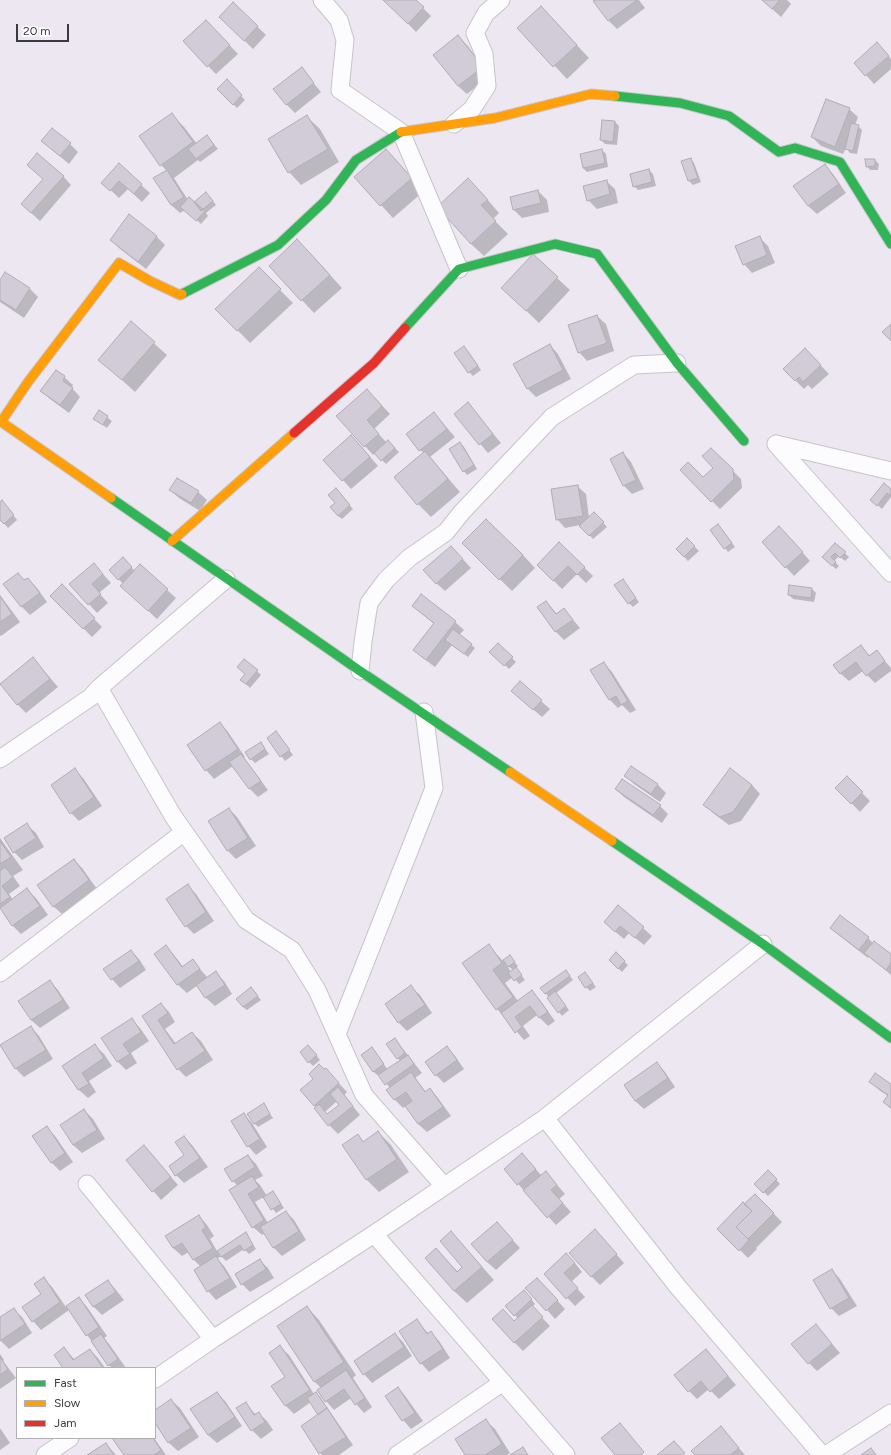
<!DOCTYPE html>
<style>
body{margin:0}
#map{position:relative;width:891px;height:1455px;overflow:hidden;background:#ece7f1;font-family:Figtree,sans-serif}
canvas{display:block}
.legend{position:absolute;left:16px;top:1367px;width:140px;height:72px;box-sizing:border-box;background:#fff;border:1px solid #b1afb2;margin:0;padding:5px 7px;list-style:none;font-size:12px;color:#3b383f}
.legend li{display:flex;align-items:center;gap:8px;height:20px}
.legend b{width:20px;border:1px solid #b1afb2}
.scale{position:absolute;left:16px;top:24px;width:53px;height:18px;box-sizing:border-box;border:2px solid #3b383f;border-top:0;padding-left:5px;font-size:12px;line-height:14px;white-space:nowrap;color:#3b383f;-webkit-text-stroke:3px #fff;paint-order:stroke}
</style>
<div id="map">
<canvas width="891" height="1455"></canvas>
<ul class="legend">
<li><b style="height:5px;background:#30b455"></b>Fast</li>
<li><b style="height:5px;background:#ff9f0a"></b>Slow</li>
<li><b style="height:5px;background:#e5322d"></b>Jam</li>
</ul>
<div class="scale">20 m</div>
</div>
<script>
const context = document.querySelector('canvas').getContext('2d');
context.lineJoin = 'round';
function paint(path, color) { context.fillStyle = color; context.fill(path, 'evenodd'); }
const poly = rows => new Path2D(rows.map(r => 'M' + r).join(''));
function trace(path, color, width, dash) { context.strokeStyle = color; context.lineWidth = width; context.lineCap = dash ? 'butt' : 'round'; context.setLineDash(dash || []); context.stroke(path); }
const shadow = poly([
 [385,0,415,0,431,16,416,32],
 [597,0,639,0,645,8,617,29,609,21,595,1],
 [762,0,787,0,791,4,781,17],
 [234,4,266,35,253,49,220,17],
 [541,7,589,58,567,79,519,28],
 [214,29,238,54,216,74,208,66],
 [458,37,467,45,490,76,467,94,458,86],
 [885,52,891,59,891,69,874,84,855,63],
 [301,68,321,92,295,113,286,104],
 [227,81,245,100,237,108,218,89],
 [849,109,858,117,855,125,858,126,862,130,857,154,850,153,846,148,843,154,821,146,812,137],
 [171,114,184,127,197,144,207,136,218,149,200,162,198,160,174,178,188,200,195,203,210,197,216,205,206,213,208,216,201,224,185,210,180,213,171,205,155,179,167,171,161,165,140,136],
 [307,117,320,129,339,162,301,185,289,172],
 [615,122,619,126,617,145,605,144,601,140],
 [70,144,78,152,69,164,51,149],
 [386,150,424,191,393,218,355,177],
 [602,150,606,154,608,167,587,172,583,168],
 [690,159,694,163,701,182,693,185,689,181,682,162],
 [875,160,879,164,878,170,870,170,867,166],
 [119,165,150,193,142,202,128,189,119,198,103,183],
 [825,165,833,174,846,193,817,214,808,206],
 [649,170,653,174,656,186,638,190,634,186],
 [63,176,71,185,40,221,30,212,44,179],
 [606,181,615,189,618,203,597,209,588,200],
 [538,191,547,200,549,212,522,218,514,210,511,198],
 [481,192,499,213,493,219,508,234,484,256,471,244],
 [130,216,157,237,165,245,146,269,119,248,111,240],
 [759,237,768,246,775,263,752,273,744,264],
 [310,253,342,288,314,313,270,266],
 [259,269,293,303,250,343,217,309],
 [6,273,30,289,38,297,24,318,0,302,0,282],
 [557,278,570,290,539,323,515,300],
 [597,316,606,324,614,351,587,361,579,352],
 [131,323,167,355,135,392,100,360],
 [550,345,558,354,571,379,536,397,528,389,515,364],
 [805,349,829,374,812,389,808,385,804,389,784,369],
 [468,351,481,370,473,376,469,372],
 [64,377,73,385,72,388,80,397,69,413,50,399,42,391],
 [375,398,390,414,374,429,387,443,392,445,399,452,386,464,375,453,373,455,338,416],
 [468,404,501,443,488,453,455,414],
 [99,411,112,421,107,428,94,419],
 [434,413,455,437,430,457,460,492,431,517,418,504,424,453,420,450],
 [460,443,464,447,477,469,467,475,464,471],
 [360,445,378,466,351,489,325,460],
 [711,449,741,479,742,488,720,509,681,470,703,479,714,468],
 [623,453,631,462,644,489,632,494,624,486],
 [177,479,198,492,207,500,200,511,179,498,170,490],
 [577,486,586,494,589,518,598,517,607,527,593,539,580,525,565,528,557,519],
 [891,490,891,497,882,509,872,500],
 [340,494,353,509,342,519,338,516,337,503],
 [0,503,6,506,17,520,8,528,0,519],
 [722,529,735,547,728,552,725,548],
 [788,536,810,561,794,576,763,542],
 [687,539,699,551,688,561,677,549],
 [559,543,593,576,586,583,577,574,562,589,538,565],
 [835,544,849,557,845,561,839,556,834,561,839,566,836,569,823,557],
 [459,555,471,568,445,591,436,583],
 [523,555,535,568,512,591,476,556],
 [122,558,135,571,167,590,176,598,157,619,130,594,123,584,110,570],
 [94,564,111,583,99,593,108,603,97,613,71,584],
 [28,579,37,588,47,602,30,615,22,607,5,584],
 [626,585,639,602,633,607,629,603],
 [62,586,102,627,92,637,51,596],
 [812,589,816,593,814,602,793,599,789,595],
 [0,595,20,622,1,636,0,635],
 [546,602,557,614,564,609,580,628,564,640,556,632,538,608],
 [413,606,455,622,464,630,459,635,475,648,468,657,452,645,435,667,423,658,415,650,434,624],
 [498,644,516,662,509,669,491,652],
 [860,646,870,656,876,651,891,668,891,671,875,683,863,671,849,681,840,673],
 [33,658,58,687,26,713,17,704],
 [604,663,612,672,636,710,630,713,622,705,618,708,609,699],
 [257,671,261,675,250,688,241,680,246,674],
 [521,699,541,701,550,709,542,717],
 [220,723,228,732,245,757,244,758,268,790,258,797,250,789,233,766,214,779,206,770,188,745],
 [276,732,293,755,285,761,268,738],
 [261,743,269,754,255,763,251,759],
 [632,767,658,785,666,793,660,802,634,784,626,776],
 [74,769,83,778,102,806,79,821,71,813],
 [847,778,870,801,860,812,837,788],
 [752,785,760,794,741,821,729,825,713,813,704,805],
 [616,789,660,806,668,814,662,823,624,797],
 [229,809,237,817,256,846,236,859,228,851,209,822],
 [27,825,36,833,44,847,22,860,14,852],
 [0,838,23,870,13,876,20,886,9,894,13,900,27,890,36,898,48,915,21,934,13,926,0,907],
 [74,860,82,868,97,889,62,914,53,906],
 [188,886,196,894,214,921,194,934,186,926],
 [618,906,652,936,644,945,629,933,624,939,613,930],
 [831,928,868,938,873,943,891,955,891,975,869,956,868,958,840,936],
 [488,945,503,961,509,956,518,966,516,968,525,980,519,984,513,977,505,983,518,1001,531,992,540,1000,555,1021,548,1026,537,1015,523,1026,530,1036,524,1040,497,1009],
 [508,966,513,970,511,972,508,967],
 [166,947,174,955,184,968,193,961,208,978,216,973,224,981,232,994,215,1006,206,998,198,985,187,993,178,985,156,954],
 [131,951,139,959,146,970,120,988,112,979],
 [616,954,628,965,622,972,610,960],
 [566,971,573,980,556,993,569,1010,562,1016,542,988],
 [588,977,596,987,590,991,586,987],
 [50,981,58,990,70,1008,40,1028,31,1020],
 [411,987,420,995,432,1013,407,1031,399,1023,386,1005],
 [255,993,261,1000,247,1010,243,1007],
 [161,1004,169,1012,175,1022,165,1029,176,1044,192,1033,201,1041,213,1060,186,1077,178,1069,143,1016],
 [132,1020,140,1028,149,1041,131,1053,137,1063,126,1070,118,1062,103,1039],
 [31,1027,39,1036,53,1059,24,1077,16,1069],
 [395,1039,422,1073,415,1078,426,1092,430,1089,438,1098,451,1116,427,1132,418,1124,406,1106,403,1108,395,1100,390,1088,379,1074,377,1075,373,1071,372,1048,388,1070,401,1061,397,1058],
 [95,1046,104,1054,112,1066,89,1081,96,1092,88,1098,79,1090,64,1066],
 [447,1048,455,1056,464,1069,444,1083,436,1075],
 [312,1050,320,1060,313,1066,309,1062],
 [657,1064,665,1072,675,1087,644,1109,635,1101],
 [334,1078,347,1092,344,1095,360,1115,338,1134,329,1125,315,1108,316,1107,302,1090],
 [337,1101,340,1105,328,1115,325,1112],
 [871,1081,891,1085,891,1109,884,1102,888,1096,879,1090],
 [264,1105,273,1118,258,1127,254,1123],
 [84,1110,93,1119,105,1139,82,1153,73,1145,61,1125],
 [244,1114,252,1123,267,1147,256,1155,248,1146],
 [46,1128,55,1136,73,1162,60,1171,52,1163,34,1136],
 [378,1132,391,1145,409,1172,379,1192,367,1180,343,1145,358,1136,364,1142],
 [184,1137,192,1145,208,1167,184,1183,176,1175,185,1155],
 [144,1146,178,1185,161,1200,127,1160],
 [248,1156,256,1164,263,1176,255,1180,260,1185,267,1196,273,1192,284,1208,276,1213,264,1197,255,1202,268,1223,286,1212,294,1220,306,1240,282,1256,273,1247,265,1233,262,1235,253,1227,238,1186,233,1181],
 [530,1163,542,1176,546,1172,565,1194,559,1199,571,1212,556,1225,518,1184],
 [768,1171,780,1184,768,1196,755,1184],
 [755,1195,782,1222,756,1248,757,1249,748,1258,719,1229],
 [199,1216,207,1225,214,1236,210,1239,217,1251,246,1234,256,1249,249,1254,244,1249,226,1261,221,1256,217,1259,224,1266,237,1287,216,1300,208,1291,201,1267,194,1260,189,1252,182,1256,173,1248],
 [497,1223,520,1248,496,1270,487,1262],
 [451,1232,494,1280,467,1303,454,1291,436,1249,458,1272,463,1267],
 [603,1239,624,1263,600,1285,591,1276],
 [259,1260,268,1268,274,1278,250,1292,242,1284],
 [575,1263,582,1272,571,1282,585,1297,575,1306,545,1274],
 [832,1270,840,1279,857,1306,839,1316,831,1308],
 [43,1278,52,1287,66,1307,79,1298,87,1307,107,1336,104,1338,109,1344,126,1368,112,1368,109,1365,69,1310,41,1330,33,1321,42,1295],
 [108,1281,116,1290,124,1300,102,1315,94,1307,87,1296],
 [545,1287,565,1309,555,1319,547,1310],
 [528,1295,535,1304,532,1307,550,1326,523,1351,514,1342,515,1322,518,1319,515,1315],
 [307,1307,319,1320,356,1375,353,1378,372,1407,364,1413,351,1398,334,1410,326,1401,319,1390,321,1388,315,1382,278,1326],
 [13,1309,22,1317,32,1333,9,1349,0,1340,0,1318],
 [417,1321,429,1334,431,1333,439,1341,450,1358,429,1372,421,1363,400,1332],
 [816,1325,840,1353,817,1371,809,1363],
 [395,1334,403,1342,412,1356,372,1383,364,1374],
 [280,1347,289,1355,314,1394,316,1393,320,1397,353,1445,339,1455,322,1455,302,1426,319,1415,311,1402,294,1414,285,1405,286,1377],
 [64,1348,75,1360,90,1350,98,1358,105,1368,64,1368],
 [706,1350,736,1385,719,1399,709,1389,697,1399,689,1391],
 [0,1354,4,1360,3,1361,16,1378,0,1389],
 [398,1388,406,1397,423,1421,411,1429,403,1420],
 [217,1393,225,1401,242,1426,217,1443,208,1435],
 [171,1400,180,1408,199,1437,178,1451,169,1443,155,1421,155,1411],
 [246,1404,256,1415,258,1413,267,1421,273,1430,261,1439,252,1430,238,1408],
 [486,1421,495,1429,510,1453,507,1455,466,1455],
 [0,1428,10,1443,0,1450],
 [721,1428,745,1455,696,1455],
 [114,1438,154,1438,166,1455,125,1455],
 [106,1444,116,1455,89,1455]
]);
const building = poly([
 [383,0,416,0,424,7,408,24,383,0],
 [595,0,637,0,608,21,593,1,595,0],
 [762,0,780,0,772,9,762,0],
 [233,2,258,26,244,41,219,17,233,2],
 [541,6,577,45,553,67,517,28,541,6],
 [206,20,230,45,207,67,183,41,206,20],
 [458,35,483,67,458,86,433,55,458,35],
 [877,42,889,56,865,76,854,63,877,42],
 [302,67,314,83,286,105,273,89,302,67],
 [227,79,242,95,233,105,217,89,227,79],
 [826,99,850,108,835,147,811,137,826,99],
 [172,113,193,142,160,166,139,136,172,113],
 [307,115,328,149,288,173,268,139,307,115],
 [602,120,615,121,613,142,600,140,602,120],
 [851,123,859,125,853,151,845,149,851,123],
 [52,128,71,143,60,156,41,141,52,128],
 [207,135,214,145,196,159,188,149,207,135],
 [386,149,412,178,380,206,354,177,386,149],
 [602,149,605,163,583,168,580,154,602,149],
 [37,153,64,176,31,213,21,204,43,179,27,165,37,153],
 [691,158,698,178,688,181,681,161,691,158],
 [865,159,875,159,875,166,866,167,865,159],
 [119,163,142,184,134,194,119,181,110,191,101,183,119,163],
 [825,164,839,184,808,206,793,186,825,164],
 [649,169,652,182,633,187,630,174,649,169],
 [167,170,184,197,171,205,153,178,167,170],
 [468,178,488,200,481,205,496,221,471,244,437,207,468,178],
 [607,180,610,194,587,201,583,186,607,180],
 [538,190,541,203,513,210,510,197,538,190],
 [206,192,213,201,201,211,194,202,206,192],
 [189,197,205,211,196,221,180,207,189,197],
 [129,214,157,236,138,262,110,240,129,214],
 [760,236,767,255,743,265,735,246,760,236],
 [297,239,330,275,301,301,269,266,297,239],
 [533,254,558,277,526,311,501,288,533,254],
 [259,267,281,289,237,331,215,309,259,267],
 [5,272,30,288,16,310,0,300,0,280,5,272],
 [597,315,607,343,578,353,568,325,597,315],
 [131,321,155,342,122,380,98,360,131,321],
 [891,324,891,341,882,332,891,324],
 [550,344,563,370,527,389,513,364,550,344],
 [464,346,478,366,468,373,454,353,464,346],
 [805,348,821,365,803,382,799,377,795,381,783,369,805,348],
 [56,370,65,376,63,381,73,388,60,405,40,391,56,370],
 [367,389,382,406,367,420,379,434,364,447,336,416,367,389],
 [468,402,493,434,479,445,454,414,468,402],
 [99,410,108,416,103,425,93,419,99,410],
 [434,412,447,429,419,451,406,434,434,412],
 [351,435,370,457,342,481,323,460,351,435],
 [388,440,395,448,381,461,374,453,388,440],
 [460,442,474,465,463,472,449,449,460,442],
 [711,448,733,469,734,479,711,502,680,470,688,462,703,477,713,468,702,456,711,448],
 [425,451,448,479,417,505,394,477,425,451],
 [623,452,636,480,623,486,610,459,623,452],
 [177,478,199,491,191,503,169,490,177,478],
 [884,483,891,489,891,496,887,493,877,506,870,500,884,483],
 [578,485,583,516,556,520,551,489,578,485],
 [336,488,350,505,338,516,330,507,335,503,328,495,336,488],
 [2,500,14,515,4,524,0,520,0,502,2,500],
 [594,512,604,522,589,536,579,526,594,512],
 [486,519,523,555,499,580,462,543,486,519],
 [718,524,732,543,724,549,710,530,718,524],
 [779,526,803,552,785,568,762,542,779,526],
 [687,538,695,546,684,557,676,549,687,538],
 [559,542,585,567,577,575,568,566,553,581,537,565,559,542],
 [835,543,846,552,840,558,835,553,831,557,836,562,832,566,822,557,835,543],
 [451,546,463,559,436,584,423,570,451,546],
 [123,557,132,567,118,580,109,570,123,557],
 [94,563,103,574,92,584,101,594,88,605,69,584,94,563],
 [140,564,168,589,148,611,120,586,140,564],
 [18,573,24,580,28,578,40,593,21,607,3,584,18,573],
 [623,579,636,598,628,604,614,585,623,579],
 [62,584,95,618,83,629,50,596,62,584],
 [789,585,812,588,811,598,788,595,789,585],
 [421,594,456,621,426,660,413,650,434,623,412,606,421,594],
 [0,596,12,614,0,622,0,596],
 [546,601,556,614,564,608,573,620,555,632,537,607,546,601],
 [453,629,472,644,464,654,445,640,453,629],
 [498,643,513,657,504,666,489,652,498,643],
 [861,645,869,656,877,650,885,661,866,676,856,662,840,674,833,665,861,645],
 [33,657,50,679,17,705,0,684,33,657],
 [244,659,258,670,246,684,240,680,245,674,237,667,244,659],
 [604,662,628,701,621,705,616,696,609,700,590,670,604,662],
 [520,681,542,700,533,710,511,691,520,681],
 [220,722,238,749,205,771,187,745,220,722],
 [276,731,290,750,280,757,267,738,276,731],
 [261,742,265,749,250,760,245,752,261,742],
 [241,754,261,781,249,789,229,762,241,754],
 [631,766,658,784,651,794,624,776,631,766],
 [75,768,94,797,70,814,51,785,75,768],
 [730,768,752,785,733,812,720,817,703,805,730,768],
 [847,776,863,792,851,804,835,788,847,776],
 [622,779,661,805,653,815,615,789,622,779],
 [229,808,248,838,227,851,208,821,229,808],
 [27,823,36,838,13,853,4,838,27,823],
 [0,841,11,857,0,864,0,841],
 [74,859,89,880,53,907,37,885,74,859],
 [5,867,13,877,2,886,10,897,0,904,0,871,5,867],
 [188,884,206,912,185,927,166,899,188,884],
 [27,888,40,906,12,926,0,908,27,888],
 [618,905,644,927,635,938,620,926,615,932,604,922,618,905],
 [840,915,869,937,859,950,830,928,840,915],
 [874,941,891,954,891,963,886,970,864,953,874,941],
 [489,944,502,963,493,970,513,997,496,1010,462,963,489,944],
 [166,945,182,967,193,959,200,969,177,985,154,954,166,945],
 [131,950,139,961,111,980,103,969,131,950],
 [616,952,625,961,618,969,609,960,616,952],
 [510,955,515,962,508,967,503,960,510,955],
 [516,967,522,975,514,981,508,973,516,967],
 [566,970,570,976,545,994,540,988,566,970],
 [216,971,225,985,205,998,196,985,216,971],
 [585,972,593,983,585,988,578,977,585,972],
 [50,980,63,1000,31,1020,18,1001,50,980],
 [411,985,425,1005,398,1023,385,1004,411,985],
 [251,987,258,996,243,1007,236,999,251,987],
 [532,990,548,1012,539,1018,530,1006,515,1017,522,1027,515,1033,501,1013,532,990],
 [555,991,566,1006,558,1013,547,998,555,991],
 [161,1003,168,1013,158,1020,174,1044,192,1032,205,1051,177,1070,142,1016,161,1003],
 [132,1018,141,1032,123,1044,130,1054,117,1062,101,1038,132,1018],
 [31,1026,46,1050,15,1069,0,1045,31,1026],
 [395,1038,405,1053,397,1059,386,1044,395,1038],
 [95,1044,104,1058,82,1073,89,1084,78,1090,62,1066,95,1044],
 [308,1045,317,1055,308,1063,300,1052,308,1045],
 [447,1046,457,1060,435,1076,425,1062,447,1046],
 [372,1047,384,1064,373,1072,361,1055,372,1047],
 [408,1055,414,1064,385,1085,378,1075,408,1055],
 [657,1062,668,1078,635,1101,624,1085,657,1062],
 [319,1064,324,1069,326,1068,339,1083,314,1106,300,1090,313,1079,309,1074,319,1064],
 [411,1072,425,1092,430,1088,443,1107,418,1124,405,1106,412,1101,406,1092,394,1100,386,1090,411,1072],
 [875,1073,891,1084,891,1108,883,1102,888,1095,869,1082,875,1073],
 [338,1087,353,1106,328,1126,314,1108,319,1104,327,1114,339,1105,330,1094,338,1087],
 [264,1103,270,1114,254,1124,247,1114,264,1103],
 [84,1109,97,1130,73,1145,60,1125,84,1109],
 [244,1113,260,1139,247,1147,231,1121,244,1113],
 [47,1126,65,1153,51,1163,32,1136,47,1126],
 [378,1131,397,1159,366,1180,342,1145,358,1134,363,1142,378,1131],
 [184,1136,200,1158,175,1176,169,1166,184,1155,175,1142,184,1136],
 [144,1145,171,1177,152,1192,126,1160,144,1145],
 [522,1153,536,1169,517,1185,504,1169,522,1153],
 [248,1155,255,1167,232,1182,224,1169,248,1155],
 [768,1170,777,1179,763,1193,754,1184,768,1170],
 [546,1171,557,1185,551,1190,563,1203,547,1218,523,1190,546,1171],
 [252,1176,259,1187,248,1194,264,1220,252,1228,229,1190,252,1176],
 [273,1191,281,1204,271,1210,263,1197,273,1191],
 [755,1194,774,1213,748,1239,736,1227,752,1211,744,1204,755,1194],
 [743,1202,752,1211,736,1227,749,1240,739,1251,717,1229,743,1202],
 [286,1211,299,1231,273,1248,260,1227,286,1211],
 [199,1215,206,1227,202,1230,213,1248,193,1260,182,1243,173,1248,165,1236,199,1215],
 [497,1222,513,1240,487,1262,471,1244,497,1222],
 [595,1229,617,1254,591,1277,569,1253,595,1229],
 [451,1231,482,1267,454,1291,425,1258,436,1248,457,1272,462,1267,440,1241,451,1231],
 [246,1232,253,1245,244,1251,240,1245,221,1257,217,1251,246,1232],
 [566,1253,575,1263,564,1273,578,1288,566,1299,544,1274,566,1253],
 [216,1256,230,1278,207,1292,194,1270,216,1256],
 [260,1259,266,1269,241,1285,235,1274,260,1259],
 [832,1269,849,1298,830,1309,813,1280,832,1269],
 [44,1277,60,1302,32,1322,22,1307,41,1294,34,1284,44,1277],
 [537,1278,558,1300,546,1311,525,1288,537,1278],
 [108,1280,116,1292,93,1307,85,1295,108,1280],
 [524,1290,532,1299,514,1316,505,1306,524,1290],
 [79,1297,99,1327,86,1336,66,1306,79,1297],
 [532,1305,543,1317,514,1343,492,1319,503,1309,514,1321,532,1305],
 [307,1306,344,1362,314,1382,277,1326,307,1306],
 [14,1308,25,1324,0,1341,0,1317,14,1308],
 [417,1319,427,1334,431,1331,443,1349,420,1364,399,1331,417,1319],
 [816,1324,832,1344,808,1364,791,1344,816,1324],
 [395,1333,404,1347,363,1375,354,1361,395,1333],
 [101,1334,118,1359,108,1366,91,1341,101,1334],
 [280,1345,310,1390,285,1406,271,1386,285,1377,269,1353,280,1345],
 [64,1347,73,1360,90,1349,103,1368,63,1368,54,1355,64,1347],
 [706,1349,728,1376,710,1392,701,1381,688,1392,674,1375,706,1349],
 [0,1357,8,1369,0,1375,0,1357],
 [346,1370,365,1398,355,1405,344,1389,325,1402,317,1390,346,1370],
 [398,1387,415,1413,402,1421,385,1396,398,1387],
 [217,1392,235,1417,208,1435,190,1409,217,1392],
 [316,1392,327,1408,318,1415,307,1398,316,1392],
 [171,1399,191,1428,168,1443,155,1423,155,1410,171,1399],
 [246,1402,254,1415,259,1412,265,1422,251,1431,236,1408,246,1402],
 [327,1408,346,1437,319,1454,301,1426,327,1408],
 [486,1419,502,1444,485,1455,465,1455,455,1439,486,1419],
 [620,1423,644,1452,641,1455,615,1455,601,1438,620,1423],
 [721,1426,739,1448,730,1455,695,1455,691,1451,721,1426],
 [112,1438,153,1438,161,1450,154,1455,124,1455,112,1438],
 [674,1441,685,1453,682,1455,657,1455,674,1441],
 [106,1443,114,1455,87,1455,106,1443],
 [523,1447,528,1455,510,1455,523,1447],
 [871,1448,876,1455,861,1455,871,1448]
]);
const street = poly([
 [322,0,339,20,345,40,340,90,401,132,459,269],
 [454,124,472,109,487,86,484,54,475,33,486,13,501,0],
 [776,444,891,573],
 [776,444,891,471],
 [360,671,363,642,369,603,386,580,409,558,446,532,462,512,552,417,634,365,677,363],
 [99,688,173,816,246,920,292,950,317,990,364,1095,444,1186],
 [0,759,91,697,99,688,226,579],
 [0,973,184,832],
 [337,1034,434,788,424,712],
 [545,1118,678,1287,822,1455],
 [87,1184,213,1339],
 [374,1234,566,1455],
 [155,1379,213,1339,374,1234,545,1118,763,944],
 [45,1455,70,1438],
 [397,1455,503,1382],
 [826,1455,891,1413]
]);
const fast = poly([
 [615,96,680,103,729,116,779,152,795,148,840,162,891,244],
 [182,294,278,245,326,200,356,160,401,132],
 [405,328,459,269,555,244,597,254,677,363,744,441],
 [111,498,360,671,510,772],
 [612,841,763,944,891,1038]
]);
const slow = poly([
 [401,132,495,118,591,94,615,96],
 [0,421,111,498],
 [1,422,28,382,119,263,150,281,180,295,182,294],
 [172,541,294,433],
 [510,772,612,841]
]);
const jam = poly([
 [294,433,374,363,405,328]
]);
paint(shadow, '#0003');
paint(building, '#d2ccd8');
trace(building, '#b1adb4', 1);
trace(street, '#c7c4cb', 19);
trace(fast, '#c7c4cb', 11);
trace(slow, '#c7c4cb', 11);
trace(jam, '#c7c4cb', 11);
trace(street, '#fcfbfd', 17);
trace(fast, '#30b455', 9);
trace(slow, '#ff9f0a', 9);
trace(jam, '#e5322d', 9);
</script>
